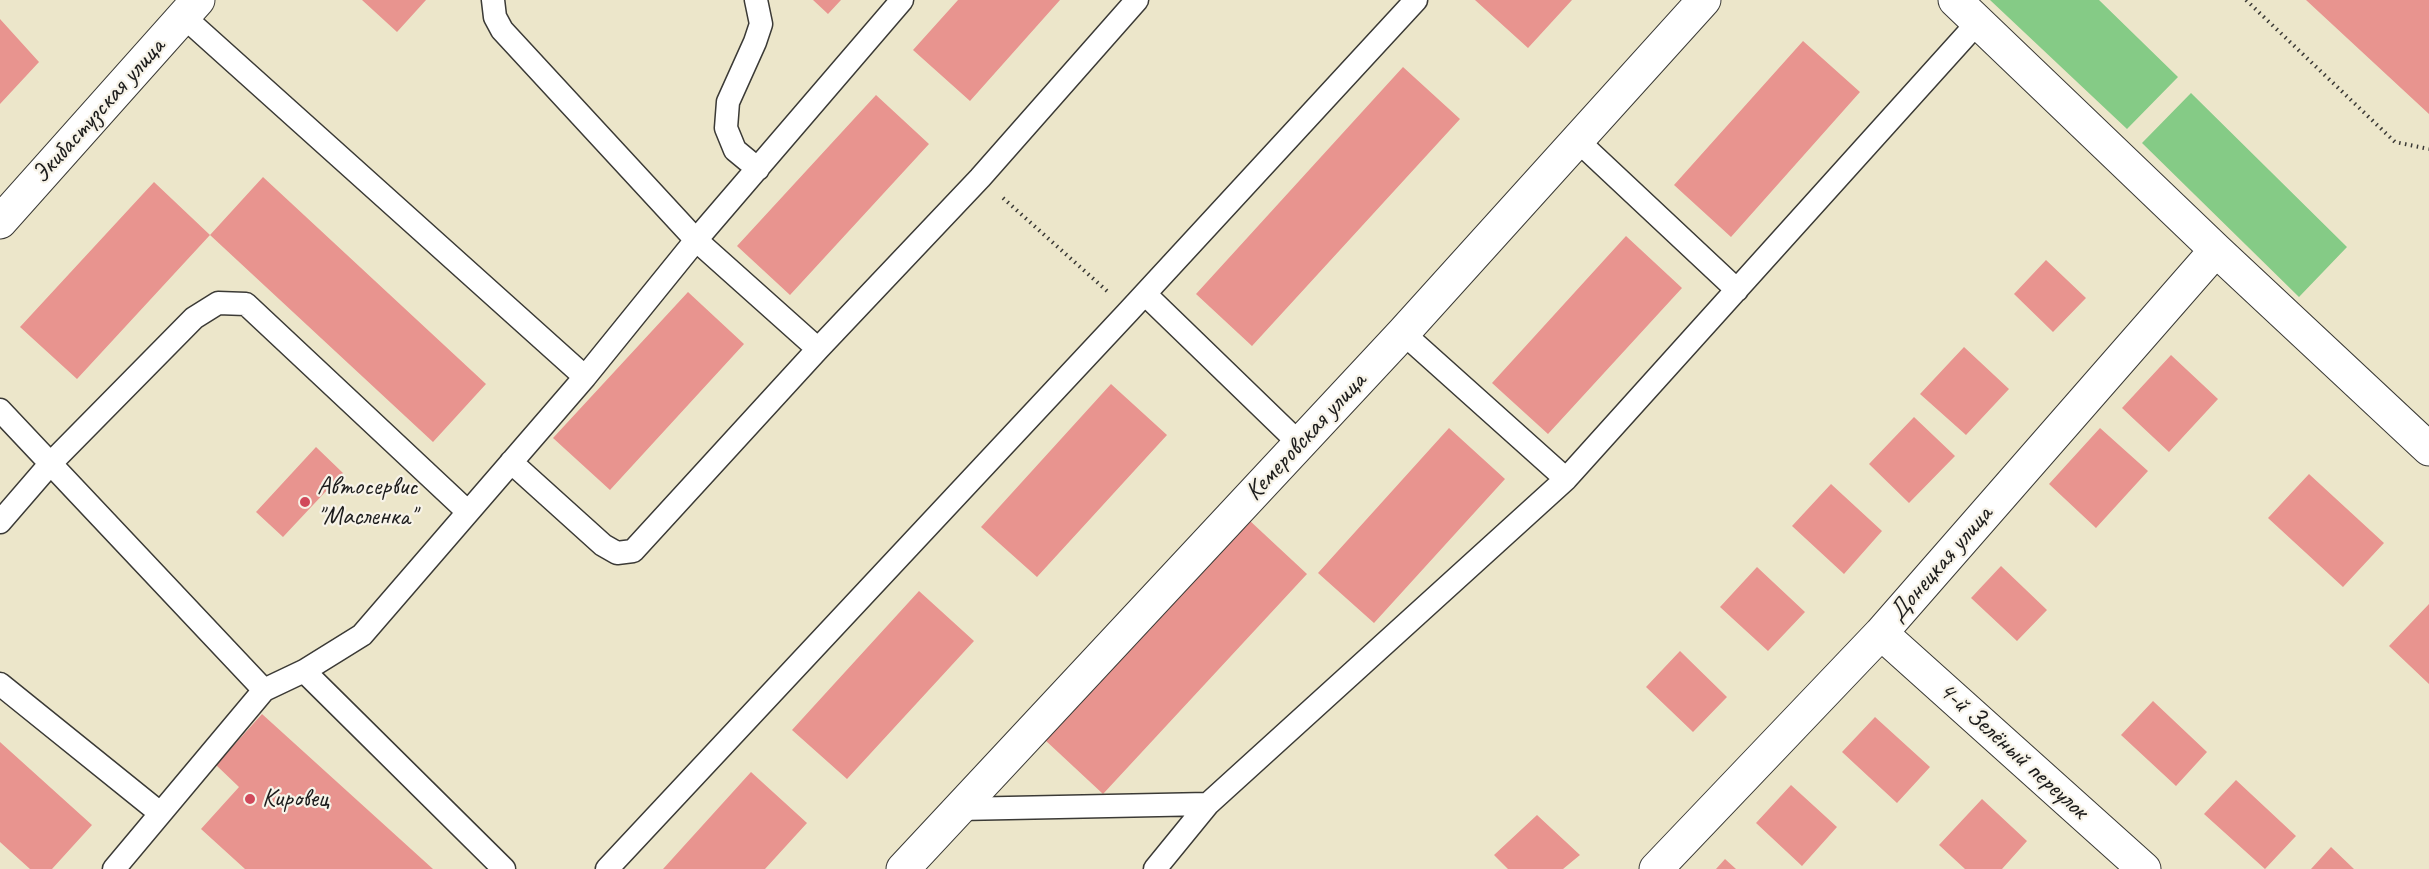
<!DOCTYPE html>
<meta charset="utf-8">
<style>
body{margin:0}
canvas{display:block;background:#ece6ca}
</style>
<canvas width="2429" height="869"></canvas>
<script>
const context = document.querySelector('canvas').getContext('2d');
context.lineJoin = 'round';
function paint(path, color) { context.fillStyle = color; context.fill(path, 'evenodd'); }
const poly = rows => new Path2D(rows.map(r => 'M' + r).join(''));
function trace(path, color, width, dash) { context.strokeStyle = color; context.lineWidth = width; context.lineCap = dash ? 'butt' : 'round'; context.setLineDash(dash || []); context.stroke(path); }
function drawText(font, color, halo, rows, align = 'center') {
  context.font = font + ' Caveat,sans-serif'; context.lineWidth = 4.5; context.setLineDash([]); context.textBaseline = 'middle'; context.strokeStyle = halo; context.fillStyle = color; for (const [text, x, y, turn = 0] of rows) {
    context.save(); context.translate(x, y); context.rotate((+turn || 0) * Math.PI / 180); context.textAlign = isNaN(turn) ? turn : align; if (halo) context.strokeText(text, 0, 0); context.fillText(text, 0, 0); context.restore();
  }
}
const green = poly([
 [1990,0,2099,0,2178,77,2127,129],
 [2191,93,2347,247,2299,297,2142,143]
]);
const building = poly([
 [362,0,426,0,397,32],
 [813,0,841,0,828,14],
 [958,0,1060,0,970,101,913,50],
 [1475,0,1572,0,1528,48],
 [2306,0,2429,0,2429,114],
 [0,19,39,62,0,104],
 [1803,41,1860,92,1731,237,1674,185],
 [1403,67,1460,119,1252,346,1196,294],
 [876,95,929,144,790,295,737,246],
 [263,177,486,384,433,442,210,235],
 [154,182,210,235,77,379,20,327],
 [1626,236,1682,288,1548,434,1492,383],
 [2046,260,2086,298,2053,332,2014,294],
 [688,292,744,344,610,490,553,438],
 [1964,347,2009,389,1966,435,1920,394],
 [2171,355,2218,399,2169,452,2122,408],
 [1111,384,1167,435,1037,577,981,527],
 [1914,417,1955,456,1909,503,1869,464],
 [1449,428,1505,479,1374,623,1318,573],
 [2100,428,2148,471,2096,528,2049,484],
 [316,447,343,473,283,537,256,512],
 [2309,474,2384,543,2343,587,2268,518],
 [1831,484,1882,531,1844,574,1792,526],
 [1249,520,1307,574,1103,794,1045,740],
 [2001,566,2047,610,2017,641,1971,598],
 [1757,567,1805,612,1768,651,1720,607],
 [919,591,974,641,847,779,792,730],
 [2429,604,2429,684,2389,646],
 [1680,651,1727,697,1693,732,1646,687],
 [2153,701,2207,752,2176,786,2121,735],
 [262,714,433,869,245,869,201,829,239,787,216,765],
 [1875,717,1930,767,1897,803,1842,752],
 [0,742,92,825,52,869,30,869,0,842],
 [751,772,807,823,765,869,663,869],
 [2236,780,2296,836,2265,869,2204,814],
 [1791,785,1837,827,1802,866,1756,823],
 [1982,799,2027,841,2002,869,1965,869,1939,845],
 [1537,815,1580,855,1563,869,1508,869,1494,855],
 [2331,847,2354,869,2311,869],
 [1725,859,1736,869,1716,869]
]);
const path = poly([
 [2246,0,2395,142,2429,149],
 [1003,198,1107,291]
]);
const service = poly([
 [493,0,495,17,502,30,696,240,818,349],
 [756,0,761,24,755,42,728,102,726,128,735,150,758,169],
 [183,16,585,377],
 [1578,141,1737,290],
 [1145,294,1300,444],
 [1403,333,1566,479,1979,21],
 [0,410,264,690],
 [511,462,603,545,617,553,633,551,818,349,980,178,1137,0],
 [0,522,51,463,194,318,218,303,246,304,468,512],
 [304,671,504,869],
 [0,684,160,813],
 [959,809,1208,804],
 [114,869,264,690,304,671,362,635,585,377,696,240,902,0],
 [607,869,1129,311,1416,0],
 [1155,869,1208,804,1566,479]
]);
const minor = poly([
 [1955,0,2216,250,2429,449],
 [0,222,198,0],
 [1881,633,2144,869],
 [1656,869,1881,633,2216,250]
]);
const tertiary = poly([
 [903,869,1403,333,1704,0]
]);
const markers = [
 [305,502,6,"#d1495b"],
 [250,799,6,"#d1495b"]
];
const streetNames = [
 ["Экибастузская улица",99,111,-48],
 ["Кемеровская улица",1306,437,-47],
 ["Донецкая улица",1941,564,-49],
 ["4-й Зелёный переулок",2013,751,42]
];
const poiNames = [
 ["Автосервис",317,487],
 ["\"Масленка\"",317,517],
 ["Кировец",262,799]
];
paint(green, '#85cb86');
paint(building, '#e8948f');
trace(service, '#3b3a36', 25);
trace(minor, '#3b3a36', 35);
trace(tertiary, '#3b3a36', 35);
trace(path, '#3b3a36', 4, [1.5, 4.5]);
trace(service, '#fff', 22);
trace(minor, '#fff', 33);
trace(tertiary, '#fff', 33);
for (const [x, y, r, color] of markers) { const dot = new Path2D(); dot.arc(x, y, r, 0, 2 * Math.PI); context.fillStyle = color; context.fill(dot); trace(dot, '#f7f3e8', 2); }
drawText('26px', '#1c1c1c', '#f7f3e8', streetNames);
drawText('26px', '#1c1c1c', '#f7f3e8', poiNames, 'left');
</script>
